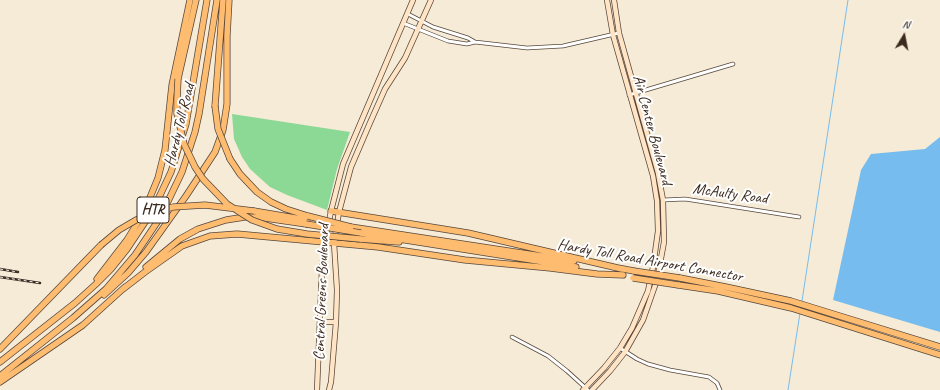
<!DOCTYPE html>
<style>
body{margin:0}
#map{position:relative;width:940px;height:390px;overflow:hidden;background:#f5ebd7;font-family:Caveat,sans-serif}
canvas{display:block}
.north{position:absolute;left:884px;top:16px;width:40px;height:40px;-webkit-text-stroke:3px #fff;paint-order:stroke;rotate:10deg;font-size:11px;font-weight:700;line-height:16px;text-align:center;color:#3b2a1e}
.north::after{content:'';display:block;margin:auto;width:14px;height:18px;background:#3b2a1e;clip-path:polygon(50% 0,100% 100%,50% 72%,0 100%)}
</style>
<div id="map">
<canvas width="940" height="390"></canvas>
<div class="north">N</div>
</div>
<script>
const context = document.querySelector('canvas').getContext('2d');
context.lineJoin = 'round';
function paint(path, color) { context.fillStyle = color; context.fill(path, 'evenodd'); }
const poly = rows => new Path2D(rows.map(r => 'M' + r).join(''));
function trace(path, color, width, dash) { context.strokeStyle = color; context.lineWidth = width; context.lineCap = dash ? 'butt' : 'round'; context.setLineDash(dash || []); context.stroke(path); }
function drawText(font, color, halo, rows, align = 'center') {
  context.font = font + ' Caveat,sans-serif'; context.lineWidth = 4; context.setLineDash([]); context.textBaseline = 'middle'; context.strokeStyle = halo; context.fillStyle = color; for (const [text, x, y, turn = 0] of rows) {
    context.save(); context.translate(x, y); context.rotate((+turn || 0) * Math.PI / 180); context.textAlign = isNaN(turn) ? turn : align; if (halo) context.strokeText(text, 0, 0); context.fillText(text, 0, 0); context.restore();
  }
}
const green = poly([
 [232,114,350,132,337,169,327,210,287,195,270,187,250,169,242,157,234,139]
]);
const water = poly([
 [940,137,940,332,833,300,861,170,871,154,925,149]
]);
const stream = poly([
 [802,301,848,0],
 [788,390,800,313]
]);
const street = poly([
 [408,14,433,27,468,38,475,42],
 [403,23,448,41,467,44,475,42,527,48,563,46,619,33],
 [629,95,733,64],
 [663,200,685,199,698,201,799,217],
 [512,337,548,356,567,371,588,390],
 [620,348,637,359,648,364,670,370,709,377,717,383,720,390]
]);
const secondary = poly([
 [321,322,336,322],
 [317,390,322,268,325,242,331,211,343,164,413,0],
 [329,390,331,382,336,322,337,290,334,243,339,212,351,167,369,125,385,89,405,58,431,0],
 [583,390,604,368,620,348,632,328,648,291,653,267,658,231,657,201,653,176,613,35,607,0],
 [592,390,610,371,625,352,643,320,657,280,664,242,663,200,658,173,619,33,614,0]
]);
const highway = poly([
 [178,79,196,0],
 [215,106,223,0],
 [230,159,240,174,257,192,271,202,286,209,308,216],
 [254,211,307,220],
 [331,211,468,233,622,269],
 [351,227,574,261],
 [361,233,576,267],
 [360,239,399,242],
 [146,267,180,239,198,229,226,220,245,217,258,217,306,224],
 [618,268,634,271],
 [680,278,726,287,791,301,940,347],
 [97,279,127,240,144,212,158,178,165,150,172,85,190,0],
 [678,285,718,291,791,308,940,355],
 [123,289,145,272,182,246,210,236,237,234,378,247,465,260,550,268,597,274,623,275],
 [104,295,128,273,146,252,186,196,215,152,223,130,227,104,227,36,229,0],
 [0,349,101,245],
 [0,362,75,303,96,284,111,269,127,249,153,210,171,172,186,124,207,0],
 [0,376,73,318,106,289,135,255,160,218,182,172,195,132,199,114,217,0],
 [0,382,83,325,125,287]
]);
const rail = poly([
 [0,269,18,272],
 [0,277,40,283]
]);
const highwayBridge = poly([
 [178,79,177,100,177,114,184,144,195,167,203,179,227,204,252,220,277,229,307,234,360,239],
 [215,106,218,129,230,159],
 [308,216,351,227],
 [306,224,361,233],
 [101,245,119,230,136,220,159,211,173,207,205,205,254,211],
 [634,271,680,278],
 [633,278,678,285]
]);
const shields = [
 [153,210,32]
];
const shieldNames = [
 ["HTR",153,210]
];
const streetNames = [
 ["Hardy Toll Road",180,125,-76],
 ["Air Center Boulevard",652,130,75],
 ["McAulty Road",730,194,8],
 ["Hardy Toll Road Airport Connector",650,261,10],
 ["Central Greens Boulevard",322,292,-88]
];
paint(green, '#8cd895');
paint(water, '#77bcee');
trace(stream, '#77bcee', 1);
trace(street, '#57473a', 4.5);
trace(secondary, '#57473a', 6);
trace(highway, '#57473a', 7);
trace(street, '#fff', 3);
trace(secondary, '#ffe4c6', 4.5);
trace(highway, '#febc71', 5.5);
trace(rail, '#3b2a1e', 2.5);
trace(rail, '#fff', 1, [3]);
trace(highwayBridge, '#57473a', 7, []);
trace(highwayBridge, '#febc71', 5.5);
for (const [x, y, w] of shields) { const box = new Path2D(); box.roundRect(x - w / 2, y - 13, w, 26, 3); context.fillStyle = '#fff'; context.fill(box); trace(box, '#3b2a1e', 1); }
drawText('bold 15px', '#3b2a1e', null, shieldNames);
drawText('16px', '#3b2a1e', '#fff', streetNames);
</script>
